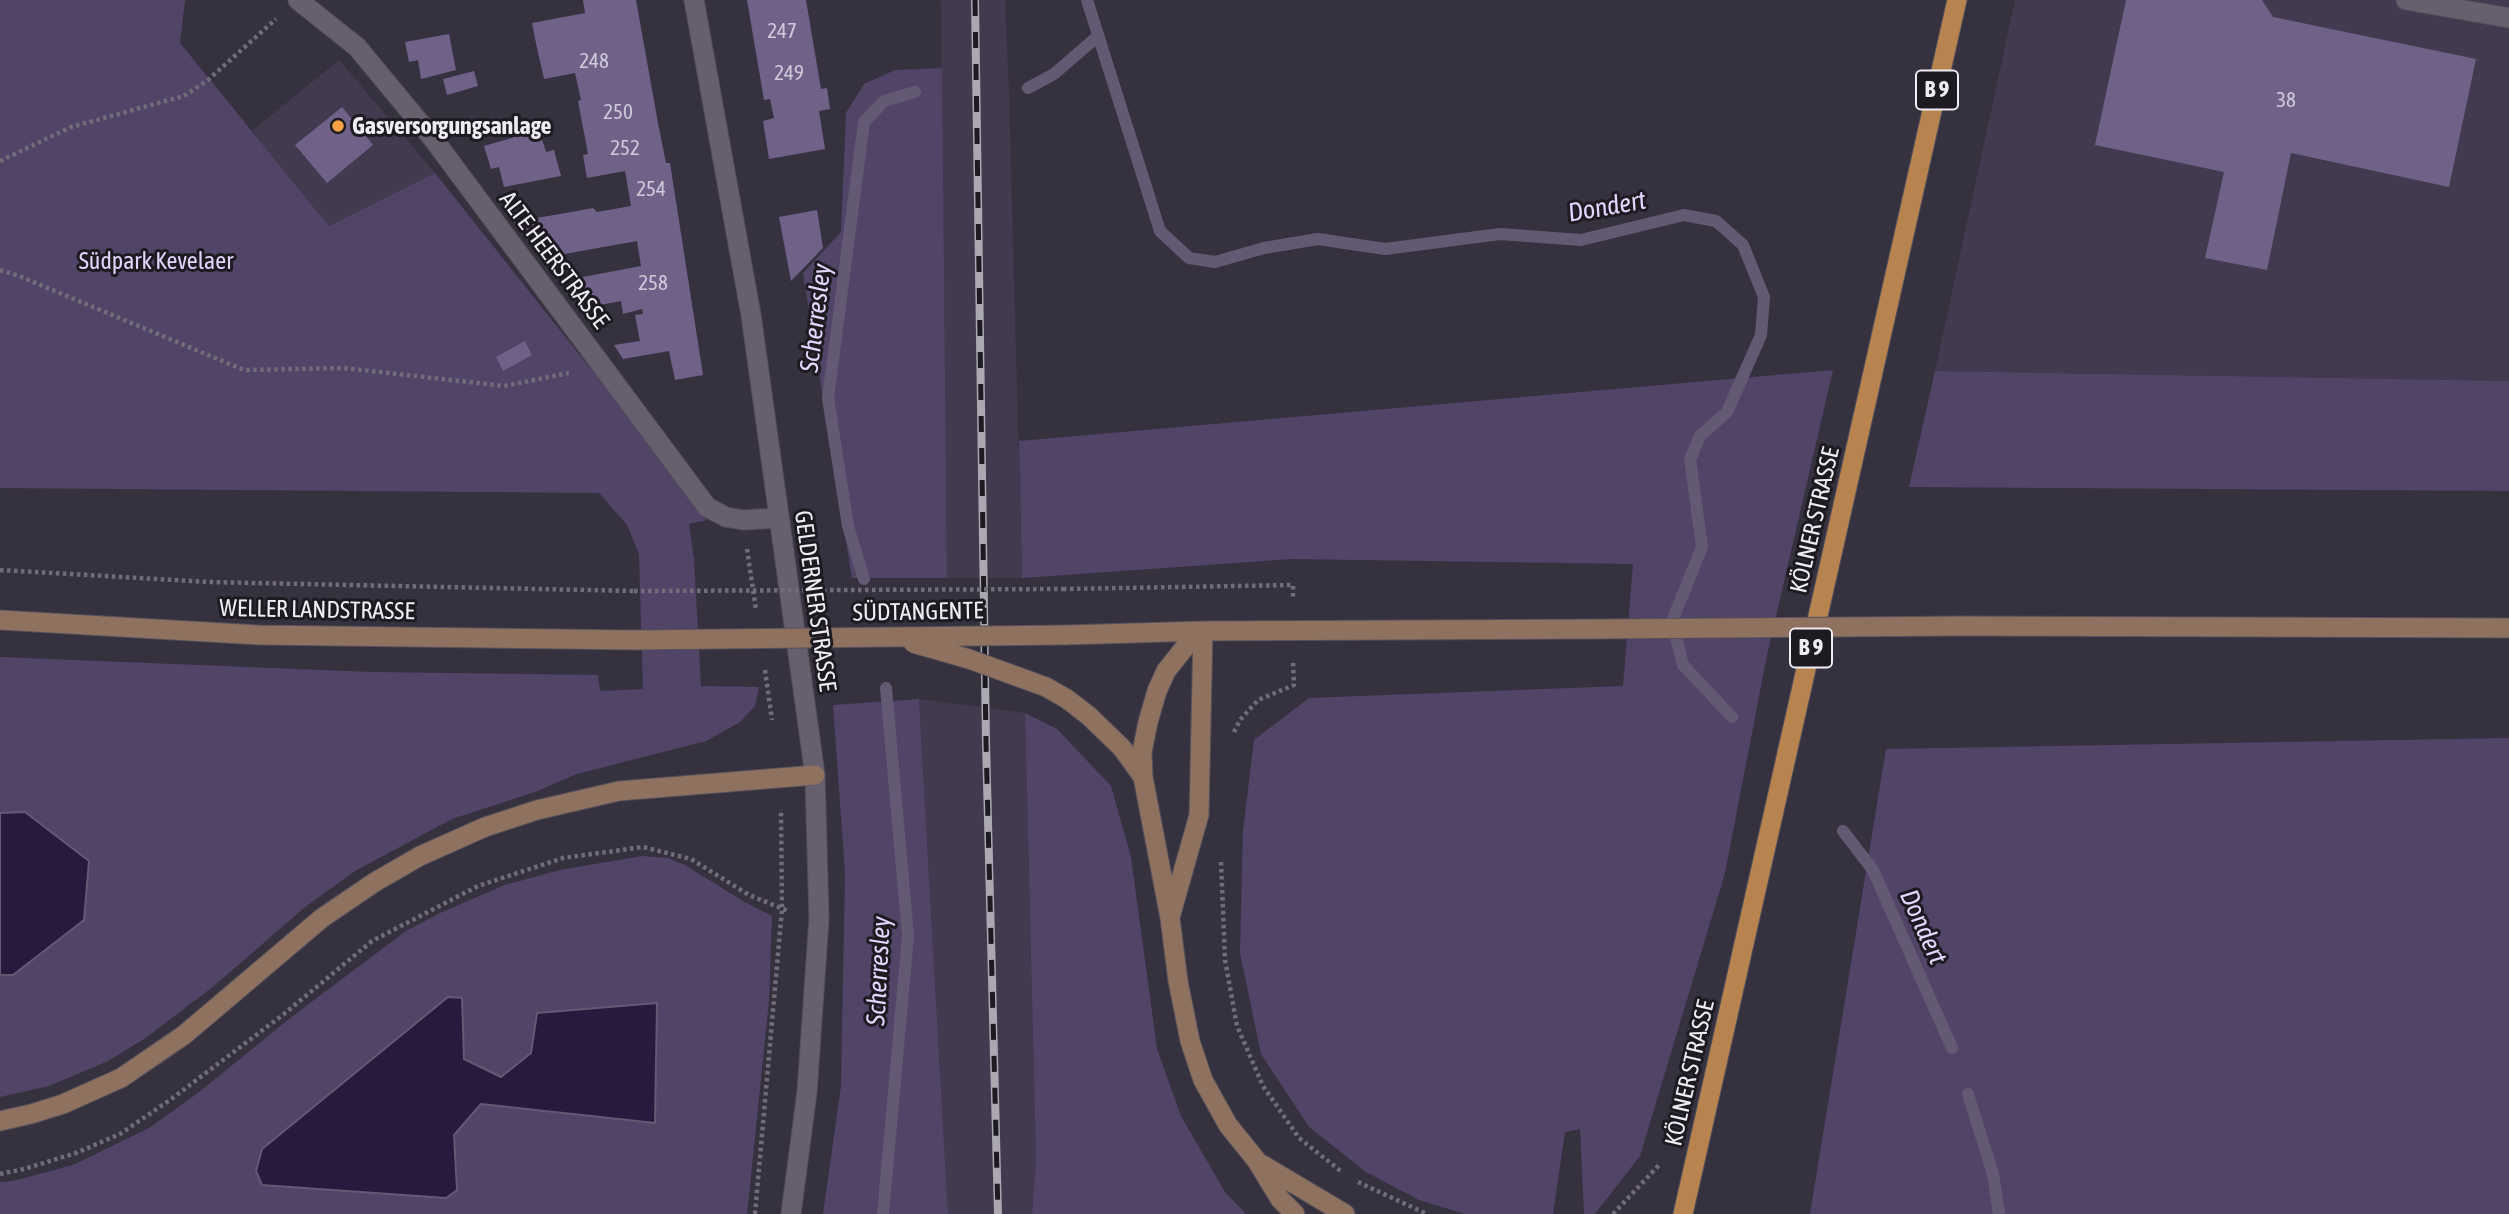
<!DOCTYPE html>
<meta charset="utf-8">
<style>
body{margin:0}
canvas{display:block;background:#36313f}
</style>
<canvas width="2509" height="1214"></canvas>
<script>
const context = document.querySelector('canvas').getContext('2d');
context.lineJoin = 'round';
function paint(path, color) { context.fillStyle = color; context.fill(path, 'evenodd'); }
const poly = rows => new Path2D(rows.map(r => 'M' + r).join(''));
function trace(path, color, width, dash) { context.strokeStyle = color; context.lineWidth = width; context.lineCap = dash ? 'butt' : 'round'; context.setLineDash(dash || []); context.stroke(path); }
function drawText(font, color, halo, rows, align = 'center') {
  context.font = font + ' "Asap Condensed",sans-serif'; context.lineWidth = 6; context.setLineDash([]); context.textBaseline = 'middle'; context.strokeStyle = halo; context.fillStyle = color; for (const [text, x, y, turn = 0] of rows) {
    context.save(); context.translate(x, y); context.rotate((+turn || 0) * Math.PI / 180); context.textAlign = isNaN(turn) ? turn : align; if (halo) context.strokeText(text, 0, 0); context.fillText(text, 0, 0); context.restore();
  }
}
const built = poly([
 [941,0,1005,0,1009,95,1022,578,947,578],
 [2015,0,2509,0,2509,381,1935,371],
 [339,60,435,173,329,226,252,131],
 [919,699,1025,713,1036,1158,1032,1214,948,1214]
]);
const green = poly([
 [0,0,185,0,180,43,329,226,435,173,610,393,707,520,689,524,694,559,701,686,759,687,755,706,740,722,706,741,577,774,535,792,452,819,355,871,305,907,214,986,144,1039,108,1061,49,1086,0,1097,0,657,371,672,598,675,600,691,643,689,639,554,627,525,599,493,0,488],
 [942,68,947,578,852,578,803,273,841,232,846,113,864,84,895,70],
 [1833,370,1767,655,1725,873,1640,1156,1595,1214,1584,1214,1580,1129,1565,1132,1553,1214,1465,1214,1419,1200,1366,1172,1309,1127,1261,1054,1240,953,1243,831,1254,740,1309,698,1623,686,1633,564,1292,559,1022,578,1019,441],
 [1935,371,2509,381,2509,491,1909,487],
 [919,699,948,1214,823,1214,841,1086,845,872,833,705],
 [1025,713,1057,729,1111,786,1131,857,1157,1049,1181,1116,1225,1192,1246,1214,1032,1214,1036,1158],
 [2509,738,2509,1214,1810,1214,1886,749],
 [642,856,668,858,685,865,743,901,772,916,769,1001,747,1214,0,1214,0,1182,13,1181,73,1165,149,1128,198,1093,294,1015,406,931,440,913,505,885,560,870]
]);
const water = poly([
 [25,812,89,861,84,920,13,975,0,975,0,813,25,812],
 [448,997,462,998,464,1059,501,1077,531,1053,537,1013,657,1003,655,1123,481,1104,454,1135,457,1190,446,1198,262,1185,256,1171,262,1149,448,997]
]);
const stream = poly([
 [1087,0,1160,231,1189,258,1215,262,1264,248,1318,239,1385,249,1500,234,1581,240,1684,215,1716,221,1743,245,1764,297,1761,335,1727,412,1700,436,1690,459,1702,547,1672,621,1683,665,1732,717],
 [1028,88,1054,74,1098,36],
 [864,579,848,526,828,398,864,122,884,101,915,92],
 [1843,831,1873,870,1952,1048],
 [1968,1094,1993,1174,1999,1214],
 [883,1214,908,936,886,688]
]);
const building = poly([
 [583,0,636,0,658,123,666,163,670,163,703,375,675,380,669,351,623,359,614,345,640,341,635,315,643,314,642,309,623,314,621,301,590,307,589,298,576,301,562,281,641,266,637,241,542,258,514,222,577,211,593,208,597,212,631,206,625,171,587,178,583,155,588,154,578,101,581,100,575,73,544,79,537,48,532,23,585,13],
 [747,0,806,0,821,89,827,88,830,109,819,111,825,149,769,159,763,121,774,118,770,99,764,100],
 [2126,0,2262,0,2273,17,2476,59,2449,187,2291,153,2267,270,2205,258,2224,172,2095,145],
 [449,34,456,70,421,79,418,60,409,62,405,42],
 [474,71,478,86,447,95,443,79],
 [342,107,373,145,327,183,295,145],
 [539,130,546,152,554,150,561,176,504,187,499,167,491,169,484,146],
 [817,210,823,248,791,281,779,217],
 [525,341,532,355,503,371,496,357]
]);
const path = poly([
 [0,161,71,127,184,96,208,80,276,19],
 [0,270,19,276,244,370,344,368,504,386,569,373],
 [747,549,756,610],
 [0,570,209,582,634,591],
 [1063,589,1293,585,1293,599],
 [765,670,772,720],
 [1234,732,1240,720,1258,700,1294,685,1293,661],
 [1221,862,1225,960,1237,1026,1263,1086,1299,1138,1342,1172],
 [0,1174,24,1169,76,1153,120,1134,170,1100,284,1014,372,941,478,886,563,858,643,847,691,859,749,895,788,911],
 [1358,1182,1427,1214],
 [755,1214,782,909,781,809],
 [1613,1214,1660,1164]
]);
const service = poly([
 [2406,0,2509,18]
]);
const minor = poly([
 [298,0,357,47,434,140,707,507,726,517,743,520,778,518],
 [694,0,751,315,815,775,819,919,807,1092,791,1214]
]);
const secondary = poly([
 [0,620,259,635,634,640],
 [1962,626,2509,628],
 [1203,631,1186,646,1166,671,1157,691,1148,722,1142,752,1143,777,1170,918,1178,981,1190,1041,1203,1080,1228,1125,1257,1161,1280,1199,1295,1214],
 [1065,635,1203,631,1601,629],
 [1067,699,1089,716,1122,748,1143,777],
 [1171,914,1199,815,1203,631],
 [0,1121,31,1114,63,1104,121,1078,184,1035,322,918,375,882,420,856,485,827,537,810,619,791,815,775],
 [1261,1164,1345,1214]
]);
const primary = poly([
 [1683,1214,1957,0]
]);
const rail = poly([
 [975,0,986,742,998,1214]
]);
const pathBridge = poly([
 [634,591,1063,589]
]);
const secondaryBridge = poly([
 [1601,629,1962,626],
 [634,640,1065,635],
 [913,643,969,659,1046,687,1067,699]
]);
const markers = [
 [338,126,7,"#f5a345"]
];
const numberNames = [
 ["247",782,31],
 ["248",594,61],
 ["249",789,73],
 ["38",2286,100],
 ["250",618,112],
 ["252",625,148],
 ["254",651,189],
 ["258",653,283]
];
const shields = [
 [1937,90,42],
 [1811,648,42]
];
const shieldNames = [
 ["B 9",1937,90],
 ["B 9",1811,648]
];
const poiNames = [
 ["Gasversorgungsanlage",352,126]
];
const streetNames = [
 ["ALTE HEERSTRASSE",554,260,53],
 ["KÖLNER STRASSE",1815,520,-77],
 ["GELDERNER STRASSE",815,601,82],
 ["WELLER LANDSTRASSE",317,610,1],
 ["SÜDTANGENTE",918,612,-1],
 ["KÖLNER STRASSE",1690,1073,-77]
];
const parkNames = [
 ["Südpark Kevelaer",156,261]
];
const waterNames = [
 ["Dondert",1607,207,-10],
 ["Scherresley",816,318,-83],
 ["Dondert",1923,927,66],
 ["Scherresley",879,971,-87]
];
paint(built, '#423a4e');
paint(green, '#514467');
paint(water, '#281a3c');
trace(water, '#645973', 2);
trace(stream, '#645973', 12);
paint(building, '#706189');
trace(service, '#54505b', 21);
trace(minor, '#54505b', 21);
trace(secondary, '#54505b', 21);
trace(primary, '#54505b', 21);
trace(path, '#706c78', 4.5, [3.5, 3.5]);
trace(service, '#655f6e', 19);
trace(minor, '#655f6e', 19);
trace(secondary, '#8e715f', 19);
trace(primary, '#b78450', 19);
trace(rail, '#aca8b2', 8);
trace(rail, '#1d1b21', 5, [16]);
trace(secondaryBridge, '#54505b', 21, []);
trace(pathBridge, '#706c78', 4.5, [3.5, 3.5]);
trace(secondaryBridge, '#8e715f', 19);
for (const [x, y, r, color] of markers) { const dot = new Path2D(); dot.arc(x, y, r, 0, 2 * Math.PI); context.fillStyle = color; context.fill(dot); trace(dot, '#1d1b21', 2.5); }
drawText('21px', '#cfc9d9', null, numberNames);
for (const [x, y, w] of shields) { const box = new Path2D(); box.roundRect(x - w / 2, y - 19.5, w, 39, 5); context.fillStyle = '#1d1b21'; context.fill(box); trace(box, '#efecf4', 2); }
drawText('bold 23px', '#efecf4', null, shieldNames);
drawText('bold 24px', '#efecf4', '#1d1b21', poiNames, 'left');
drawText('24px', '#efecf4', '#1d1b21', streetNames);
drawText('24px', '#e2d4fc', '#1d1b21', parkNames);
drawText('italic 26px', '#e4d6fe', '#1d1b21', waterNames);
</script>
